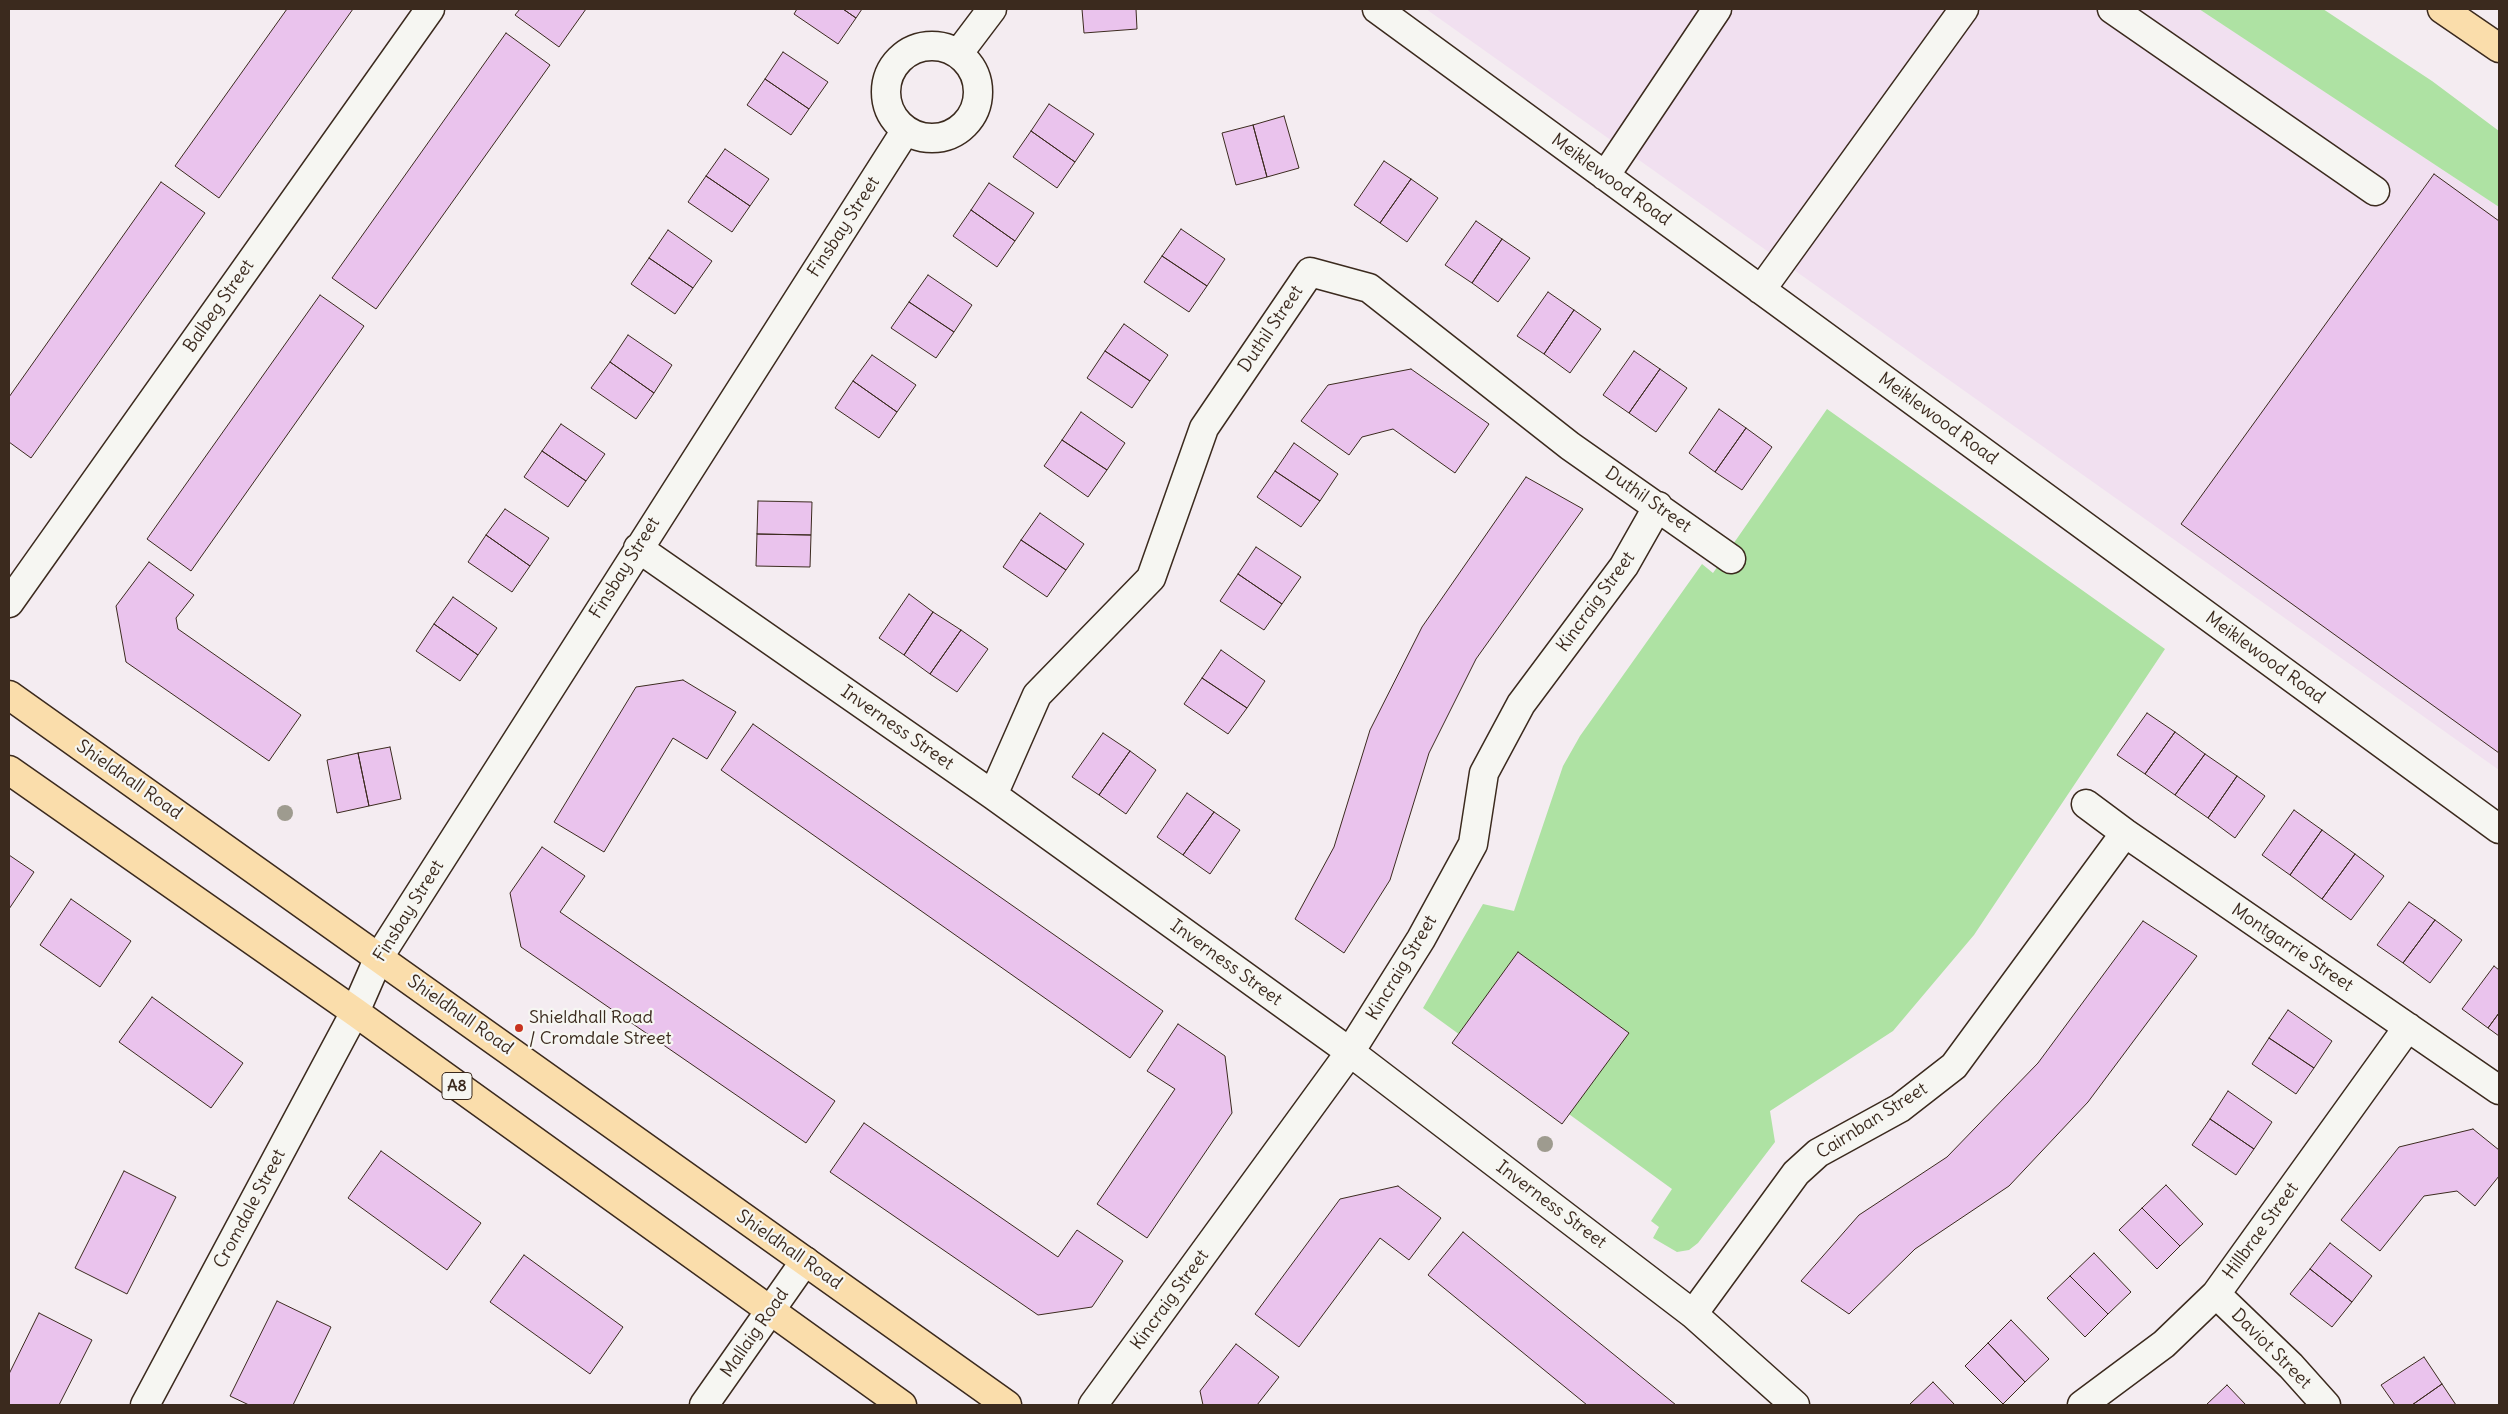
<!DOCTYPE html>
<style>
body{margin:0}
#map{position:relative;width:2508px;height:1414px;overflow:hidden;background:#f4ecf1;font-family:Delius,sans-serif}
canvas{display:block}
.frame{position:absolute;inset:0;border:10px solid #3b2a1e;pointer-events:none}
</style>
<div id="map">
<canvas width="2508" height="1414"></canvas>
<div class="frame"></div>
</div>
<script>
const context = document.querySelector('canvas').getContext('2d');
context.lineJoin = 'round';
function paint(path, color) { context.fillStyle = color; context.fill(path, 'evenodd'); }
const poly = rows => new Path2D(rows.map(r => 'M' + r).join(''));
function trace(path, color, width, dash) { context.strokeStyle = color; context.lineWidth = width; context.lineCap = dash ? 'butt' : 'round'; context.setLineDash(dash || []); context.stroke(path); }
function drawText(font, color, halo, rows, align = 'center') {
  context.font = font + ' Delius,sans-serif'; context.lineWidth = 4.5; context.setLineDash([]); context.textBaseline = 'middle'; context.strokeStyle = halo; context.fillStyle = color; for (const [text, x, y, turn = 0] of rows) {
    context.save(); context.translate(x, y); context.rotate((+turn || 0) * Math.PI / 180); context.textAlign = isNaN(turn) ? turn : align; if (halo) context.strokeText(text, 0, 0); context.fillText(text, 0, 0); context.restore();
  }
}
const built = poly([
 [1426,9,2199,9,2499,207,2499,770]
]);
const green = poly([
 [2199,9,2323,9,2432,81,2499,131,2499,207],
 [1827,409,2165,649,1974,935,1893,1031,1770,1111,1775,1142,1698,1243,1689,1250,1677,1252,1653,1238,1659,1227,1651,1221,1672,1189,1423,1008,1483,904,1514,911,1563,766,1580,736,1702,564,1713,573]
]);
const building = poly([
 [287,9,353,9,219,198,175,166,287,9],
 [520,9,586,9,559,47,515,15,520,9],
 [797,9,843,9,856,18,838,44,794,14,797,9],
 [843,9,862,9,856,18,843,9],
 [1082,9,1136,9,1137,29,1084,33,1082,9],
 [506,33,550,65,376,309,332,278,506,33],
 [783,52,828,82,809,109,765,79,783,52],
 [765,79,809,109,791,135,747,105,765,79],
 [1049,104,1094,134,1075,162,1031,131,1049,104],
 [1284,116,1299,168,1267,177,1253,125,1284,116],
 [1253,125,1267,177,1236,185,1222,133,1253,125],
 [1031,131,1075,162,1057,188,1013,157,1031,131],
 [725,149,769,179,750,206,706,176,725,149],
 [1384,161,1411,179,1380,223,1354,205,1384,161],
 [2434,174,2499,221,2499,753,2181,524,2434,174],
 [706,176,750,206,732,232,688,202,706,176],
 [1411,179,1438,198,1407,242,1380,223,1411,179],
 [161,182,205,213,31,458,9,442,9,397,161,182],
 [989,183,1034,213,1015,241,971,210,989,183],
 [971,210,1015,241,997,267,953,236,971,210],
 [1476,221,1502,239,1472,283,1445,265,1476,221],
 [1181,229,1225,259,1207,286,1162,256,1181,229],
 [668,230,712,261,693,288,649,258,668,230],
 [1502,239,1530,258,1498,302,1472,283,1502,239],
 [1162,256,1207,286,1189,312,1144,282,1162,256],
 [649,258,693,288,675,314,631,284,649,258],
 [928,275,972,305,954,332,909,302,928,275],
 [1548,292,1574,310,1544,354,1517,336,1548,292],
 [320,295,364,326,191,571,147,539,320,295],
 [909,302,954,332,936,358,891,328,909,302],
 [1574,310,1601,329,1570,373,1544,354,1574,310],
 [1124,324,1168,355,1150,381,1105,351,1124,324],
 [628,335,672,365,654,393,610,362,628,335],
 [1105,351,1150,381,1132,408,1087,378,1105,351],
 [1634,351,1660,369,1629,413,1603,395,1634,351],
 [872,355,916,385,897,412,853,381,872,355],
 [610,362,654,393,636,419,591,388,610,362],
 [1411,369,1489,424,1455,473,1393,429,1362,437,1349,455,1301,421,1328,385,1411,369],
 [1660,369,1687,388,1656,432,1629,413,1660,369],
 [853,381,897,412,879,438,835,408,853,381],
 [1719,409,1746,428,1715,472,1689,453,1719,409],
 [1081,412,1125,443,1107,470,1062,440,1081,412],
 [561,424,605,454,586,481,542,451,561,424],
 [1746,428,1772,447,1742,490,1715,472,1746,428],
 [1062,440,1107,470,1088,497,1044,466,1062,440],
 [1294,443,1338,474,1320,501,1275,471,1294,443],
 [542,451,586,481,568,507,524,477,542,451],
 [1275,471,1320,501,1301,527,1257,497,1275,471],
 [1526,477,1583,509,1476,659,1429,753,1390,880,1344,953,1295,919,1334,847,1370,730,1422,627,1526,477],
 [758,501,812,502,811,535,757,534,758,501],
 [505,509,549,538,530,566,486,535,505,509],
 [1040,513,1084,544,1066,570,1021,540,1040,513],
 [757,534,811,535,810,567,756,566,757,534],
 [486,535,530,566,512,592,468,562,486,535],
 [1021,540,1066,570,1047,597,1003,567,1021,540],
 [1256,547,1301,577,1282,604,1238,574,1256,547],
 [149,562,194,595,176,618,178,629,301,715,269,761,126,662,116,606,149,562],
 [1238,574,1282,604,1264,630,1220,601,1238,574],
 [909,594,933,612,904,655,879,638,909,594],
 [453,597,497,628,478,655,434,624,453,597],
 [933,612,961,630,930,674,904,655,933,612],
 [434,624,478,655,460,681,416,651,434,624],
 [961,630,988,649,957,692,930,674,961,630],
 [1221,650,1265,681,1247,708,1202,678,1221,650],
 [1202,678,1247,708,1228,734,1184,704,1202,678],
 [683,680,736,712,707,759,673,738,604,852,554,822,636,687,683,680],
 [2147,713,2175,732,2145,774,2117,755,2147,713],
 [753,724,1163,1011,1130,1058,721,770,753,724],
 [2175,732,2205,754,2175,795,2145,774,2175,732],
 [1103,733,1130,751,1099,795,1072,777,1103,733],
 [390,747,401,799,369,806,358,753,390,747],
 [1130,751,1156,770,1126,814,1099,795,1130,751],
 [358,753,369,806,337,813,327,760,358,753],
 [2205,754,2237,776,2208,818,2175,795,2205,754],
 [2237,776,2265,796,2235,838,2208,818,2237,776],
 [1187,793,1214,812,1183,855,1157,837,1187,793],
 [2294,810,2322,830,2290,875,2262,855,2294,810],
 [1214,812,1240,830,1210,874,1183,855,1214,812],
 [2322,830,2355,854,2322,899,2290,875,2322,830],
 [542,847,585,876,560,912,835,1101,806,1143,521,947,510,893,542,847],
 [2355,854,2384,876,2351,920,2322,899,2355,854],
 [9,855,34,872,9,909,9,855],
 [71,899,131,941,100,987,40,945,71,899],
 [2409,902,2435,920,2403,963,2377,945,2409,902],
 [2435,920,2462,940,2430,983,2403,963,2435,920],
 [2143,921,2197,956,2088,1102,2009,1186,1915,1249,1849,1314,1801,1281,1859,1215,1947,1157,2038,1063,2143,921],
 [1518,952,1629,1033,1562,1124,1452,1043,1518,952],
 [2494,966,2499,970,2499,1013,2488,1028,2462,1009,2494,966],
 [152,997,243,1063,211,1108,119,1042,152,997],
 [2288,1010,2332,1041,2314,1068,2269,1038,2288,1010],
 [2499,1013,2499,1036,2488,1028,2499,1013],
 [1178,1024,1225,1056,1232,1113,1147,1238,1097,1204,1175,1089,1147,1071,1178,1024],
 [2269,1038,2314,1068,2296,1094,2252,1064,2269,1038],
 [2228,1091,2272,1122,2254,1149,2210,1119,2228,1091],
 [2210,1119,2254,1149,2236,1175,2192,1145,2210,1119],
 [864,1123,1058,1257,1077,1230,1123,1261,1092,1307,1038,1315,830,1172,864,1123],
 [2473,1129,2499,1150,2499,1176,2475,1206,2457,1191,2424,1196,2380,1251,2341,1220,2399,1147,2473,1129],
 [381,1151,481,1223,447,1270,348,1198,381,1151],
 [124,1171,176,1197,127,1294,75,1268,124,1171],
 [2166,1185,2203,1224,2180,1246,2142,1208,2166,1185],
 [1398,1186,1441,1218,1409,1260,1380,1238,1299,1347,1255,1314,1340,1199,1398,1186],
 [2142,1208,2180,1246,2157,1269,2119,1230,2142,1208],
 [1463,1232,1676,1405,1587,1405,1428,1275,1463,1232],
 [2330,1243,2372,1276,2352,1302,2310,1269,2330,1243],
 [2094,1253,2131,1292,2108,1314,2070,1276,2094,1253],
 [524,1255,623,1327,590,1374,490,1302,524,1255],
 [2310,1269,2352,1302,2332,1327,2290,1294,2310,1269],
 [2070,1276,2108,1314,2085,1337,2047,1298,2070,1276],
 [277,1301,331,1327,293,1405,249,1405,230,1396,277,1301],
 [39,1313,92,1340,59,1405,9,1405,9,1374,39,1313],
 [2011,1320,2049,1359,2025,1382,1988,1343,2011,1320],
 [1988,1343,2025,1382,2003,1404,1965,1366,1988,1343],
 [1236,1344,1279,1377,1257,1405,1203,1405,1200,1391,1236,1344],
 [2424,1357,2442,1384,2412,1405,2395,1405,2381,1385,2424,1357],
 [1933,1382,1955,1405,1909,1405,1933,1382],
 [2442,1384,2456,1405,2412,1405,2442,1384],
 [2227,1385,2246,1405,2206,1405,2227,1385]
]);
const minor = poly([
 [1377,9,2499,829],
 [2112,9,2375,191],
 '886 92a46 46 0 1 1 92 0a46 46 0 1 1-92 0Z',
 [958,54,992,9],
 [1605,176,1717,9],
 [1761,290,1964,9],
 [638,548,993,795,1350,1052,1693,1314,1795,1405],
 [9,603,430,9],
 [993,795,1037,695,1151,578,1204,428,1310,272,1369,288,1570,446,1731,559],
 [2086,804,2125,833,2499,1090],
 [2216,1294,2291,1366,2326,1405],
 [1693,1314,1796,1173,1818,1153,1900,1108,1954,1066,2125,833],
 [145,1405,355,1012,379,957,906,130],
 [704,1405,805,1261],
 [1093,1405,1350,1052,1421,939,1473,844,1484,773,1521,704,1624,566,1658,506],
 [2082,1405,2164,1344,2216,1294,2408,1027]
]);
const major = poly([
 [9,695,1007,1405],
 [9,770,355,1012,902,1405]
]);
const highway = poly([
 [2442,9,2499,48]
]);
const trees = [
 [285,813],
 [1545,1144]
];
const markers = [
 [519,1028,5,"#c8321e"]
];
const shields = [
 [457,1086,30]
];
const shieldNames = [
 ["A8",457,1086]
];
const streetNames = [
 ["Meiklewood Road",1611,180,36],
 ["Finsbay Street",844,227,-57],
 ["Balbeg Street",219,306,-55],
 ["Duthil Street",1271,329,-56],
 ["Meiklewood Road",1938,419,36],
 ["Duthil Street",1648,500,35],
 ["Finsbay Street",625,568,-58],
 ["Kincraig Street",1596,602,-54],
 ["Meiklewood Road",2265,658,36],
 ["Inverness Street",897,728,35],
 ["Shieldhall Road",129,780,35],
 ["Finsbay Street",409,911,-58],
 ["Montgarrie Street",2292,948,34],
 ["Inverness Street",1226,963,36],
 ["Kincraig Street",1402,968,-59],
 ["Shieldhall Road",460,1015,35],
 ["Cairnban Street",1872,1121,-32],
 ["Inverness Street",1551,1205,37],
 ["Cromdale Street",250,1209,-62],
 ["Hillbrae Street",2261,1231,-54],
 ["Shieldhall Road",789,1250,35],
 ["Kincraig Street",1170,1300,-54],
 ["Mallaig Road",755,1333,-55],
 ["Daviot Street",2271,1349,45]
];
const poiNames = [
 ["Shieldhall Road",529,1018],
 ["/ Cromdale Street",529,1039]
];
paint(built, '#f1e0f0');
paint(green, '#aee2a3');
paint(building, '#eac3ed');
trace(building, '#3b2a1e', 1);
trace(minor, '#3b2a1e', 31);
trace(major, '#3b2a1e', 31);
trace(highway, '#3b2a1e', 31);
trace(minor, '#f6f6f2', 28);
trace(major, '#faddab', 28);
trace(highway, '#faddab', 28);
context.fillStyle = '#9e9b8f';
for (const [x, y] of trees) { context.beginPath(); context.arc(x, y, 8, 0, 2 * Math.PI); context.fill(); }
for (const [x, y, r, color] of markers) { const dot = new Path2D(); dot.arc(x, y, r, 0, 2 * Math.PI); context.fillStyle = color; context.fill(dot); trace(dot, '#f6f6f2', 2); }
for (const [x, y, w] of shields) { const box = new Path2D(); box.roundRect(x - w / 2, y - 13.5, w, 27, 4); context.fillStyle = '#f6f6f2'; context.fill(box); trace(box, '#3b2a1e', 1); }
drawText('bold 16px', '#3b2a1e', null, shieldNames);
drawText('18px', '#3b2a1e', '#f6f6f2', streetNames);
drawText('18px', '#3b2a1e', '#f6f6f2', poiNames, 'left');
</script>
